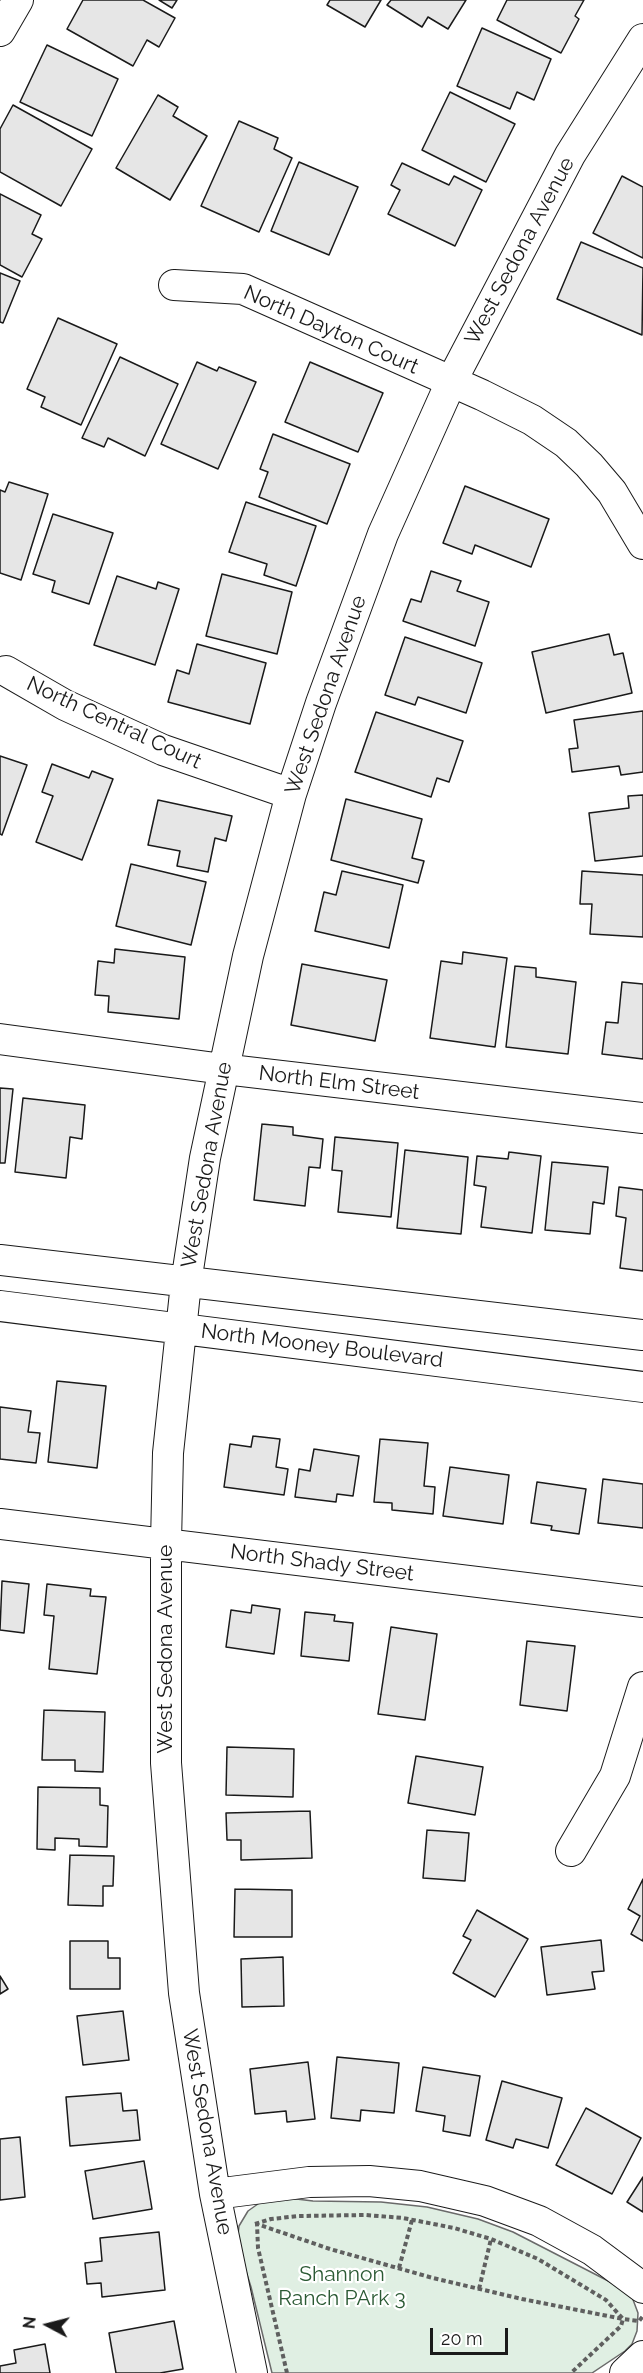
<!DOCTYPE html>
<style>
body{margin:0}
#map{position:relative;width:643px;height:2373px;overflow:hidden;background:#fff;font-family:Raleway,sans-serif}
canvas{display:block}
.north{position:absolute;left:18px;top:2295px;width:60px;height:60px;-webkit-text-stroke:4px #fff;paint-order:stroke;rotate:277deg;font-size:16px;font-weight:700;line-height:24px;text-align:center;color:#1a1a1a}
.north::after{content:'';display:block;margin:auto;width:21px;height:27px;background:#1a1a1a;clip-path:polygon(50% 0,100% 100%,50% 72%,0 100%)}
.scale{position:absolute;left:430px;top:2328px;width:78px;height:27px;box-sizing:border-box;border:3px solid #1a1a1a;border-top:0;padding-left:8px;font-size:18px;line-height:21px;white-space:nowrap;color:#1a1a1a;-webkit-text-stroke:4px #fff;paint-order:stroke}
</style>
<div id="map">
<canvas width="643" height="2373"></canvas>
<div class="north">N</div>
<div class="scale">20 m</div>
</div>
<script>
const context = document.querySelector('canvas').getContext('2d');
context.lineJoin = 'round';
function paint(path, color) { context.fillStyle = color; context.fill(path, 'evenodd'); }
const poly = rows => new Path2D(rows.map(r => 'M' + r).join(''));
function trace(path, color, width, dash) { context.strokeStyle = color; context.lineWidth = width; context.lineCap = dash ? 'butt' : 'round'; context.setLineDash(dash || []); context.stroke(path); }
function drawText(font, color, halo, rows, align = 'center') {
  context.font = font + ' Raleway,sans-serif'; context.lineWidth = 4.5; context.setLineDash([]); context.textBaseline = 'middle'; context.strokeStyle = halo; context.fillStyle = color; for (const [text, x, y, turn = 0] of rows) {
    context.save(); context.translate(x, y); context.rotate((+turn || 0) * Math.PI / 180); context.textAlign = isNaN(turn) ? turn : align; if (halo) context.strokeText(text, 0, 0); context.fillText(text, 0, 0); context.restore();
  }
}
const green = poly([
 [288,2198,313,2201,381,2202,427,2207,478,2219,513,2232,618,2286,632,2297,638,2313,637,2331,632,2344,625,2351,592,2373,272,2373,251,2287,237,2243,239,2226,248,2211,262,2201,288,2198]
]);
const building = poly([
 [83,0,143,0,175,18,159,47,147,40,133,66,67,29,83,0],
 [159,0,177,0,172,8,159,0],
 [330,0,381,0,365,27,327,5,330,0],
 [391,0,466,0,448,29,428,17,422,27,387,5,391,0],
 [507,0,584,0,575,16,579,19,561,53,497,20,507,0],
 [482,28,551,59,534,100,517,92,510,109,457,86,482,28],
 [47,45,118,79,92,136,20,102,47,45],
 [450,92,515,124,486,182,422,150,450,92],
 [158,95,178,107,173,116,207,136,170,200,116,168,158,95],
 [13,105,92,149,61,206,0,172,0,129,13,105],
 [239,121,278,138,274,149,292,158,259,232,201,206,239,121],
 [299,162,358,187,329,255,271,231,299,162],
 [402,163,449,185,454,176,482,190,455,246,388,214,400,190,391,185,402,163],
 [622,176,643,187,643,258,593,233,622,176],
 [0,194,41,215,32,234,42,239,22,277,0,265,0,194],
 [581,242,643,268,642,335,557,299,581,242],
 [0,273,20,281,3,323,0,322,0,273],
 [58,318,117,344,81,425,41,407,45,397,27,389,58,318],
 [120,357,178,384,145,456,108,438,104,447,82,438,120,357],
 [197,362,217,371,219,367,256,382,218,469,161,444,197,362],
 [310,362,383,393,358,452,285,422,310,362],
 [273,434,350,464,327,524,259,497,268,472,260,469,273,434],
 [9,482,48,494,21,580,0,573,0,490,5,492,9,482],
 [465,486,549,519,531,567,475,545,472,554,443,543,465,486],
 [246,502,316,526,296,586,264,575,267,564,229,552,246,502],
 [53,514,113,533,89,604,52,592,55,581,33,574,53,514],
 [431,571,461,581,457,591,489,602,475,646,403,621,411,599,421,602,431,571],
 [222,574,292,592,277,654,206,636,222,574],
 [117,576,156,589,158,582,179,589,155,665,94,645,117,576],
 [609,634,614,655,623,653,632,693,546,713,532,652,609,634],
 [405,637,482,663,466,713,418,697,415,705,385,695,405,637],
 [197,644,266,663,250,724,168,702,177,670,189,674,197,644],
 [643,711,643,772,621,775,619,766,572,772,569,749,578,748,574,720,643,711],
 [376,712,463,741,449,782,437,778,431,797,355,772,376,712],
 [0,756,27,765,2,835,0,834,0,756],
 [52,764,89,778,92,771,113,779,82,860,36,842,53,796,42,792,52,764],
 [643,795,643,856,595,861,589,813,629,808,628,796,643,795],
 [346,799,422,819,412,858,424,861,418,883,331,860,346,799],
 [158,800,232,816,226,841,215,838,208,872,177,866,180,851,148,845,158,800],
 [131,864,206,882,191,945,116,926,131,864],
 [342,871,403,885,389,948,315,931,324,892,336,895,342,871],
 [582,871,643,875,643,937,590,934,592,904,580,904,582,871],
 [115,949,185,957,179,1019,108,1012,109,996,95,995,98,961,114,963,115,949],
 [463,952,507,958,495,1047,430,1038,441,961,462,964,463,952],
 [302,964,387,980,375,1041,291,1025,302,964],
 [515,966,536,968,536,977,576,982,568,1054,506,1047,515,966],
 [622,982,643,984,643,1059,602,1054,606,1022,618,1023,622,982],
 [0,1088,13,1089,5,1163,0,1163,0,1088],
 [23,1098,85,1105,82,1139,70,1137,66,1178,15,1172,23,1098],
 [262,1124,293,1127,293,1135,323,1139,320,1168,309,1167,305,1206,254,1200,262,1124],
 [335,1137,398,1143,391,1217,338,1212,342,1171,332,1170,335,1137],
 [405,1150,468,1157,461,1234,397,1228,405,1150],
 [509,1152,541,1156,532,1233,481,1227,486,1187,474,1185,477,1156,508,1159,509,1152],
 [552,1162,608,1167,604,1204,593,1202,590,1234,545,1230,552,1162],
 [619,1187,643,1190,643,1271,620,1268,626,1218,616,1216,619,1187],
 [57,1381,106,1386,97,1468,48,1462,57,1381],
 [0,1407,31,1411,28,1432,40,1433,36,1463,0,1459,0,1407],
 [253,1436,280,1439,276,1467,288,1469,284,1495,224,1487,230,1444,251,1447,253,1436],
 [380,1439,428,1443,424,1486,435,1487,433,1514,392,1510,392,1503,374,1502,380,1439],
 [314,1449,359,1456,353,1496,337,1494,336,1502,295,1497,299,1469,310,1471,314,1449],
 [450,1467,509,1475,503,1524,443,1516,450,1467],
 [603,1479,643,1484,643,1528,598,1523,603,1479],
 [537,1482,586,1489,579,1534,551,1530,552,1526,531,1523,537,1482],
 [2,1581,29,1584,24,1633,0,1630,2,1581],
 [47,1584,91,1589,90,1596,106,1597,97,1674,49,1669,54,1616,44,1615,47,1584],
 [252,1605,280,1609,274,1654,226,1647,231,1610,251,1613,252,1605],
 [305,1612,335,1615,334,1621,353,1623,349,1661,301,1656,305,1612],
 [391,1627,437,1634,425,1720,378,1714,391,1627],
 [527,1641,575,1646,567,1711,520,1705,527,1641],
 [44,1710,105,1712,103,1772,75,1771,75,1760,42,1760,44,1710],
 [227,1747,294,1749,293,1797,226,1795,227,1747],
 [416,1756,483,1767,475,1815,408,1803,416,1756],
 [38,1787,100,1788,100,1805,108,1806,107,1847,79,1846,79,1839,55,1838,55,1850,37,1849,38,1787],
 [310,1811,312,1858,241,1860,241,1840,227,1840,226,1813,310,1811],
 [427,1830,469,1833,465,1881,423,1878,427,1830],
 [70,1855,114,1856,113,1886,103,1886,103,1906,68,1905,70,1855],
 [643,1879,643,1941,631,1934,640,1916,628,1909,643,1879],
 [235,1889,292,1890,292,1937,234,1937,235,1889],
 [477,1910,528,1939,495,1997,453,1973,471,1940,463,1936,477,1910],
 [601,1940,604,1971,592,1972,595,1989,547,1995,541,1947,601,1940],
 [70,1941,108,1941,108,1958,120,1958,120,1989,70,1989,70,1941],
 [283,1957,284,2006,242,2007,241,1959,283,1957],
 [0,1976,8,1989,0,1994,0,1976],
 [123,2011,129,2060,83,2065,77,2016,123,2011],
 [337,2057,399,2063,394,2113,361,2110,360,2121,331,2118,337,2057],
 [308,2062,315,2119,287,2122,286,2111,255,2114,250,2069,308,2062],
 [423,2067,480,2076,470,2136,443,2131,445,2116,416,2111,423,2067],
 [502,2081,562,2098,548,2148,516,2139,513,2148,486,2140,502,2081],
 [121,2093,123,2111,137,2110,140,2140,70,2146,66,2097,121,2093],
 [586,2108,641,2138,612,2194,556,2165,586,2108],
 [20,2137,25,2197,0,2200,0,2139,20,2137],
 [144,2161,152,2209,93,2219,85,2171,144,2161],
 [643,2177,643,2212,627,2202,643,2177],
 [159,2232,165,2290,102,2297,101,2283,87,2284,85,2263,102,2261,100,2238,159,2232],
 [174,2321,183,2369,160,2373,116,2373,109,2333,174,2321],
 [45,2344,50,2373,0,2373,0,2366,16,2363,14,2350,45,2344]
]);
const path = poly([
 [255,2224,271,2219,299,2216,366,2215,403,2218,454,2228,491,2239,538,2259,606,2300,623,2319,639,2321,643,2316],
 [399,2268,412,2220],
 [479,2289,491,2239],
 [287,2373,258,2248,257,2224,330,2249,433,2278,522,2299,623,2319,621,2326,571,2373]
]);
const minor = poly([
 [0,31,18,0],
 [174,285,243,289,482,395,532,420,566,443,589,465,612,492,643,544],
 [6,671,65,705,163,750,291,794],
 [0,1039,223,1069,643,1118],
 [0,1260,643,1335],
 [0,1306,643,1387],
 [0,1524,643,1602],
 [571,1851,615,1776,643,1687],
 [215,2194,309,2182,369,2181,420,2186,485,2201,539,2221,592,2250,643,2288],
 [252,2373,215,2194,184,1993,166,1763,166,1543,168,1453,186,1283,205,1158,248,956,291,794,321,703,383,534,451,382,570,155,643,39],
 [625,2373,643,2356]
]);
const streetNames = [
 ["West Sedona Avenue",520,251,-62],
 ["North Dayton Court",331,330,24],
 ["West Sedona Avenue",326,695,-71],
 ["North Central Court",114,723,25],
 ["North Elm Street",339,1083,7],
 ["West Sedona Avenue",207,1165,-80],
 ["North Mooney Boulevard",322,1346,7],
 ["North Shady Street",322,1563,7],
 ["West Sedona Avenue",166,1649,-90],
 ["West Sedona Avenue",207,2132,80]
];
const parkNames = [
 ["Shannon",342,2275],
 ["Ranch PArk 3",342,2299]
];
paint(green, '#e0efe3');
trace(green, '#6a6a6a', 1.5);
paint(building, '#e6e6e6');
trace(building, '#1a1a1a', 1.5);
trace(minor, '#1a1a1a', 32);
trace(path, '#5f5f5f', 4, [4.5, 3]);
trace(minor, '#fff', 30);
drawText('21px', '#1a1a1a', '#fff', streetNames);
drawText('21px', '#2b5a34', '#fff', parkNames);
</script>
